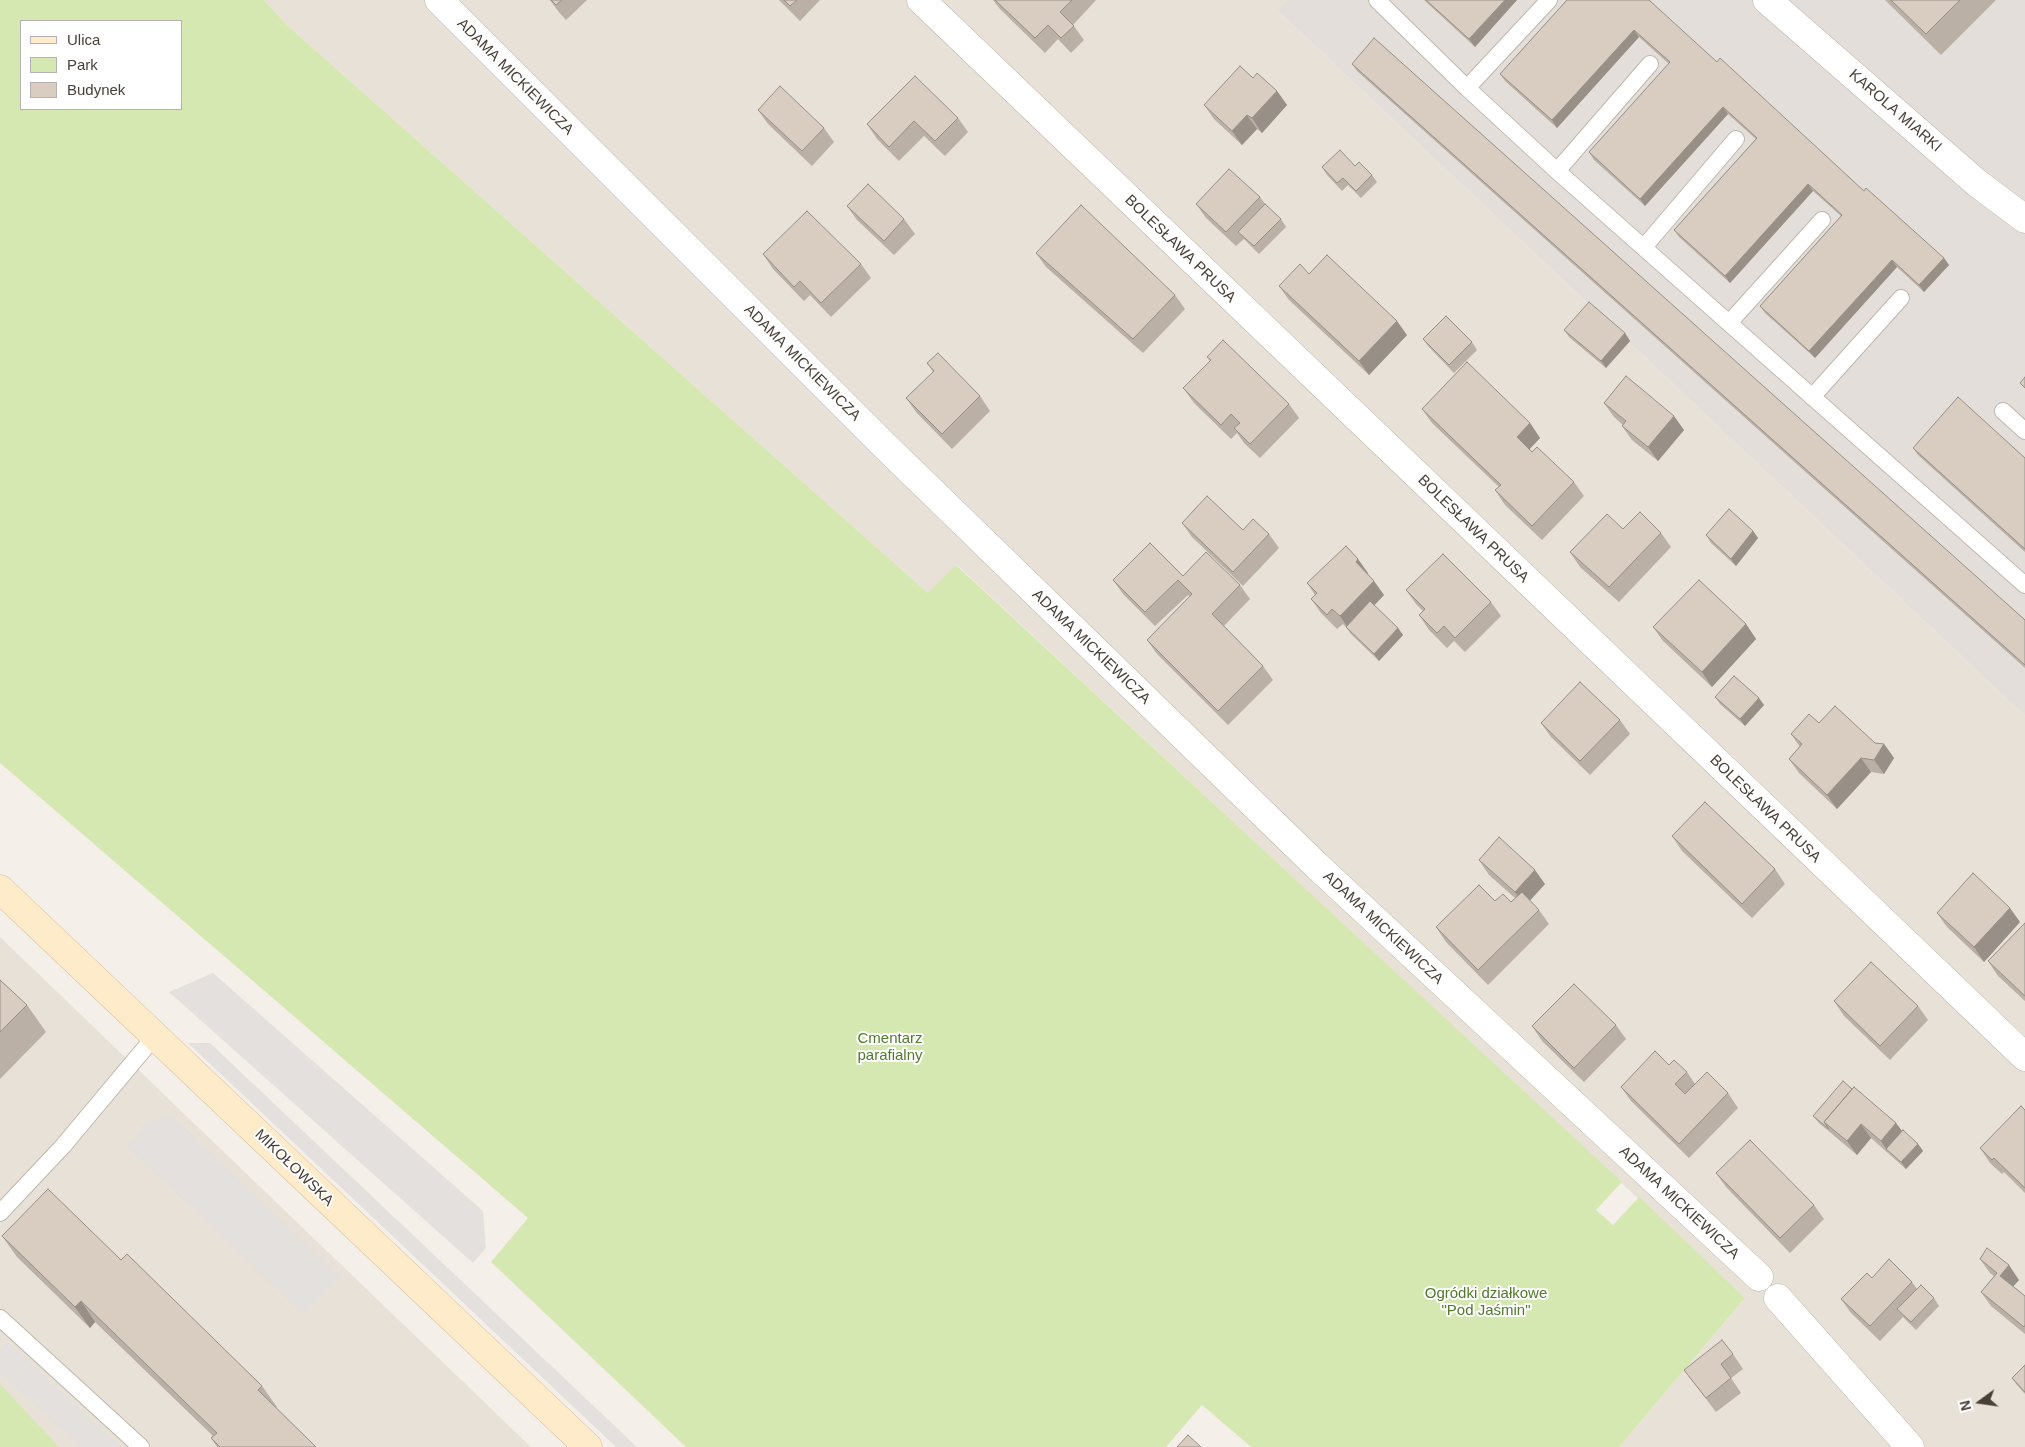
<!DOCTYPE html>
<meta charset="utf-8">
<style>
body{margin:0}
#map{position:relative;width:2025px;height:1447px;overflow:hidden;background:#f4efe9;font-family:Arial,sans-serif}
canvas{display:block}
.legend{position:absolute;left:20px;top:20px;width:162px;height:90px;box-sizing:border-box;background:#fff;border:1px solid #b6b2af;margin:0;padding:6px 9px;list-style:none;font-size:15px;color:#483f37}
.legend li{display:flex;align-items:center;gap:10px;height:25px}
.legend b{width:25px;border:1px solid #b6b2af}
.north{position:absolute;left:1955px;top:1377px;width:50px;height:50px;-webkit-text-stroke:4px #fff;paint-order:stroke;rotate:256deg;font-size:14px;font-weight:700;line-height:20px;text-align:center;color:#483f37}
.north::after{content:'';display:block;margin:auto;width:18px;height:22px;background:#483f37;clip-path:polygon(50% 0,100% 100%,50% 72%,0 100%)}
</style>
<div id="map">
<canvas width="2025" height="1447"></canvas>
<ul class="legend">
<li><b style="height:6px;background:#feebc9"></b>Ulica</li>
<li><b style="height:14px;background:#d6e8b2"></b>Park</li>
<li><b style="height:14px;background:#d9cdc1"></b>Budynek</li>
</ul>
<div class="north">N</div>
</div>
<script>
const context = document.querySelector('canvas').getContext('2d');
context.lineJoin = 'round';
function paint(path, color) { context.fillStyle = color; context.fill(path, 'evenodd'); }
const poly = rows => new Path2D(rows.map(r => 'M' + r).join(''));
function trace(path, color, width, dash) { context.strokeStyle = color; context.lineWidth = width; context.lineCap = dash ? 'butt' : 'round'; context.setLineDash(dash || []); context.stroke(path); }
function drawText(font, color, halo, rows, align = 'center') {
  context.font = font + ' Arial,sans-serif'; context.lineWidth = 4; context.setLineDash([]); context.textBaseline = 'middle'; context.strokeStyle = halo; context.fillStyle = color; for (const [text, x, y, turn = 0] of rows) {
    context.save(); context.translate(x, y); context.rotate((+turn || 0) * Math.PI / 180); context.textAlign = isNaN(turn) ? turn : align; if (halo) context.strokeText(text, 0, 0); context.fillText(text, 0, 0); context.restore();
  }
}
const residential = poly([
 [264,0,1288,0,1279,12,2025,716,2025,1447,1619,1447,1745,1298,957,565,929,594,288,26],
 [0,937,531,1447,0,1447]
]);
const industrial = poly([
 [1288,0,2025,0,2025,716,1278,11]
]);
const green = poly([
 [0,0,264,0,288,26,928,593,956,565,1622,1182,1596,1210,1613,1225,1639,1197,1745,1298,1619,1447,1251,1447,1202,1405,1166,1447,686,1447,491,1262,528,1218,0,763],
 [21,21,181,21,181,109,21,109],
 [0,1384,59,1447,0,1447]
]);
const parking = poly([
 [213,973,483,1211,486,1248,473,1263,169,992],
 [188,1043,210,1043,637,1447,616,1447],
 [171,1115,340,1277,303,1314,127,1146,145,1124],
 [7,1342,120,1447,80,1447,0,1372,0,1350]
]);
const lane = poly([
 [1377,0,1467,88,1557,171,2025,585],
 [1467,88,1549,0],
 [1557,171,1650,64],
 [1644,247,1736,139],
 [1729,323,1822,220],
 [1812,397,1901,298],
 [2003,411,2025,431],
 [0,1213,63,1146,155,1036],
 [0,1318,141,1447]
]);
const street = poly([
 [439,0,883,444,1316,865,1759,1277],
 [921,0,2025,1057],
 [1767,0,1977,183,2025,219],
 [1778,1298,1910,1447]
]);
const secondary = poly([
 [0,889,588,1447]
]);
const wall = poly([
 [550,0,587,0,566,20,558,11],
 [779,0,820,0,800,21],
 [993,0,1096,0,1073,25,1084,40,1071,53,1058,39,1045,53,1000,9],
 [1424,0,1517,0,1475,47],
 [1567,0,1717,62,1864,191,1944,258,1949,265,1924,292,1897,267,1815,358,1765,313,1760,306,1841,216,1813,191,1730,283,1679,237,1674,230,1756,139,1728,114,1645,206,1594,160,1589,152,1669,64,1639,37,1557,128,1505,81,1500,74],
 [1885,0,1996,0,1941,55],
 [1352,64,2025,620,2025,668,1357,71],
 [1253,78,1277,91,1287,105,1262,133,1257,129,1242,145,1214,119,1204,105],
 [758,110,824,128,834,142,812,166,768,124],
 [958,118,968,132,945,156,924,136,899,161,877,139,867,124],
 [1355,166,1372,175,1377,182,1361,198,1348,185,1342,191,1327,175,1322,167],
 [1260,197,1265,204,1281,219,1286,227,1259,254,1244,239,1236,246,1206,218,1196,204],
 [847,206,904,219,915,234,894,255,857,220],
 [1036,253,1175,295,1185,309,1143,353,1046,267],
 [763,254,861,264,871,278,831,317,810,295,804,301,773,269],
 [1309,274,1407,335,1369,375,1289,300,1279,286],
 [1564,330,1625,333,1630,341,1606,368,1569,337],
 [1423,339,1472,342,1477,350,1454,373,1428,346],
 [1207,357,1289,404,1299,418,1260,458,1244,443,1237,433,1231,439,1194,403,1183,388,1210,361],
 [927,363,980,396,990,411,952,449,916,412,906,398,933,372],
 [1604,403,1684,430,1658,461,1632,440,1622,426,1623,425,1614,417],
 [1422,409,1530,423,1540,438,1529,449,1574,482,1584,496,1542,540,1505,505,1495,490,1499,487,1432,423],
 [1913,448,2025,458,2025,552,1918,455],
 [1182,523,1269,534,1279,548,1243,586,1192,537],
 [1623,529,1661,533,1671,547,1619,602,1580,567,1570,552],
 [1753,531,1758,538,1736,566,1711,543,1706,535],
 [1368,573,1367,574,1384,595,1374,605,1398,628,1403,635,1379,661,1351,634,1346,627,1343,624,1337,629,1321,613,1311,599,1315,595,1307,583],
 [1183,576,1240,585,1250,599,1224,626,1263,666,1273,680,1228,725,1157,654,1147,640,1190,597,1188,595,1155,626,1123,594,1113,580],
 [1406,590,1491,602,1501,616,1465,652,1454,641,1447,648,1429,630,1419,615,1423,611,1416,604],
 [1746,624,1756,639,1712,687,1663,641,1653,627],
 [1715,697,1764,705,1745,726,1720,704],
 [1620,720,1630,734,1590,775,1551,737,1541,723],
 [1819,723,1875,743,1884,744,1894,758,1884,774,1871,772,1837,809,1799,773,1789,759,1800,747,1791,734],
 [1672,836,1775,869,1785,884,1752,918,1682,851],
 [1479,860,1545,884,1530,900,1539,910,1549,924,1488,985,1446,942,1436,927,1495,901,1511,902,1515,898,1489,875],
 [1937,913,2020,922,1984,962,1947,927],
 [2025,923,2025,1001,1998,976,1988,961],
 [0,980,27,1005,46,1032,0,1079],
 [1834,1001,1918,1006,1928,1020,1890,1060,1844,1016],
 [1616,1025,1626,1039,1584,1082,1542,1041,1532,1026],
 [1669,1065,1687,1072,1695,1084,1728,1093,1738,1108,1689,1158,1631,1101,1621,1087],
 [1852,1089,1896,1123,1902,1131,1918,1144,1923,1151,1906,1169,1871,1138,1857,1155,1819,1123,1813,1116],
 [2025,1110,2025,1193,2004,1172,2002,1174,1990,1163,1980,1148],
 [1716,1173,1814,1205,1824,1219,1790,1253,1726,1187],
 [2,1236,121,1260,262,1386,277,1407,276,1408,316,1447,217,1447,211,1438,213,1436,95,1322,90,1328,17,1257],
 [1980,1259,2019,1280,2013,1286,2025,1296,2025,1334,1991,1306,1981,1292,1994,1276,1990,1273],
 [1872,1278,1912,1282,1917,1289,1934,1298,1939,1306,1916,1330,1903,1317,1880,1341,1851,1313,1841,1299],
 [1733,1354,1743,1369,1731,1378,1741,1393,1716,1412,1684,1370],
 [2025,1365,2025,1394,2017,1385,2012,1378]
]);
const shadedWall = poly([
 [1505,0,1517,0,1475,47,1469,39],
 [1634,30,1639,37,1557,128,1552,120],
 [1277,91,1287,105,1262,133,1252,118],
 [1723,107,1728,114,1645,206,1640,199],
 [1247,115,1257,129,1242,145,1232,131],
 [1808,184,1813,191,1730,283,1725,276],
 [1944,258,1949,265,1924,292,1919,285],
 [1892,260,1897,267,1815,358,1809,351],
 [1397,321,1407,335,1369,375,1359,361],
 [1625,333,1630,341,1606,368,1601,361],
 [1674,416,1684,430,1658,461,1648,447],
 [1530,423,1540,438,1527,452,1517,437],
 [1753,531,1758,538,1736,566,1731,559],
 [1358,559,1368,573,1366,576,1356,562],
 [1374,581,1384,595,1350,631,1340,616],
 [1746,624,1756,639,1712,687,1702,672],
 [1398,628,1403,635,1379,661,1374,654],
 [1759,698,1764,705,1745,726,1740,719],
 [1884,744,1894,758,1884,774,1874,760],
 [1861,758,1871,772,1837,809,1827,795],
 [1535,870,1545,884,1525,906,1515,892],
 [2010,908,2020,922,1984,962,1974,947],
 [1896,1123,1907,1138,1887,1150,1881,1141],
 [1861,1124,1871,1138,1857,1155,1847,1141],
 [1918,1144,1923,1151,1906,1169,1901,1162],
 [2009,1265,2019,1280,2010,1290,2000,1276],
 [81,1301,95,1322,90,1328,75,1307]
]);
const building = poly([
 [551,0,562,0,556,5,551,0],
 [784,0,797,0,790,6,784,0],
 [995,0,1072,0,1060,12,1074,26,1061,38,1048,25,1035,38,995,0],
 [1426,0,1505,0,1469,39,1426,0],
 [1567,0,1649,0,1717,62,1720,58,1864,191,1866,188,1944,258,1919,285,1892,260,1809,351,1760,306,1842,215,1808,184,1725,276,1674,230,1757,138,1723,107,1640,199,1589,152,1670,62,1634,30,1552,120,1500,74,1567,0],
 [1891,0,1960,0,1926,34,1891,0],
 [1374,38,2025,620,2025,665,1352,64,1374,38],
 [1240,66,1253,78,1257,73,1277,91,1252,118,1247,115,1232,131,1204,105,1240,66],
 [915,76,958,118,935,141,914,121,889,147,867,124,915,76],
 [780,86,824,128,802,151,758,110,780,86],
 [1340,150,1355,166,1359,162,1372,175,1356,191,1343,178,1337,183,1322,167,1340,150],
 [1229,169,1260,197,1226,232,1196,204,1229,169],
 [868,184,904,219,884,241,847,206,868,184],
 [1265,204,1281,219,1254,246,1238,232,1265,204],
 [1081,205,1175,295,1133,339,1036,253,1081,205],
 [807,211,861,264,821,303,800,281,794,287,763,254,807,211],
 [1327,255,1397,321,1359,361,1279,286,1300,264,1309,274,1327,255],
 [1589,302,1625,333,1601,361,1564,330,1589,302],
 [1446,316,1472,342,1449,365,1423,339,1446,316],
 [1223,340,1289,404,1250,444,1234,428,1240,423,1231,414,1221,425,1183,388,1211,360,1207,357,1223,340],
 [938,353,980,396,942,434,906,398,934,371,927,363,938,353],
 [1467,362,1530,423,1517,437,1532,452,1537,447,1574,482,1532,526,1495,490,1501,485,1422,409,1467,362],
 [1626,376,1674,416,1648,447,1622,426,1626,421,1604,403,1626,376],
 [2025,377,2025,388,2020,383,2025,377],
 [1958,397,2025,458,2025,549,1913,448,1958,397],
 [1207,496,1243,530,1253,519,1269,534,1233,572,1182,523,1207,496],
 [1729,509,1753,531,1731,559,1706,535,1729,509],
 [1640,512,1661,533,1609,587,1570,552,1607,514,1623,529,1640,512],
 [1150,543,1183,576,1206,552,1240,585,1212,614,1263,666,1218,711,1147,640,1192,594,1178,580,1145,612,1113,580,1150,543],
 [1346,546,1358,559,1356,562,1374,581,1340,616,1332,609,1327,615,1311,599,1317,593,1307,583,1346,546],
 [1443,554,1491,602,1455,638,1444,626,1437,633,1419,615,1425,609,1406,590,1443,554],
 [1699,580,1746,624,1702,672,1653,627,1699,580],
 [1370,601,1398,628,1374,654,1346,627,1370,601],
 [1734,676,1759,698,1740,719,1715,697,1734,676],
 [1580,682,1620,720,1580,761,1541,723,1580,682],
 [1835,706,1875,743,1884,744,1874,760,1861,758,1827,795,1789,759,1802,744,1791,734,1809,714,1819,723,1835,706],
 [1705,802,1775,869,1742,904,1672,836,1705,802],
 [1499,837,1535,870,1515,892,1479,860,1499,837],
 [1973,873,2010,908,1974,947,1937,913,1973,873],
 [1479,885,1495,901,1503,894,1511,902,1522,892,1539,910,1478,970,1436,927,1479,885],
 [2025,923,2025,996,1988,961,2025,923],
 [1871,962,1918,1006,1880,1046,1834,1001,1871,962],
 [0,980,27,1005,0,1032,0,980],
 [1574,984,1616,1025,1574,1068,1532,1026,1574,984],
 [1655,1051,1669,1065,1674,1060,1687,1072,1675,1084,1685,1094,1707,1072,1728,1093,1679,1144,1621,1087,1655,1051],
 [1843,1081,1852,1089,1824,1122,1829,1129,1813,1116,1843,1081],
 [1854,1087,1896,1123,1881,1141,1861,1124,1847,1141,1824,1122,1854,1087],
 [2021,1106,2025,1110,2025,1188,1994,1158,1992,1160,1980,1148,2021,1106],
 [1903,1130,1918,1144,1901,1162,1886,1149,1903,1130],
 [1750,1140,1814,1205,1780,1238,1716,1173,1750,1140],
 [48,1189,121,1260,127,1254,262,1386,258,1390,316,1447,220,1447,211,1438,217,1433,81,1301,75,1307,2,1236,48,1189],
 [1987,1248,2009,1265,2000,1276,2025,1296,2025,1325,2024,1327,1981,1292,1997,1273,1980,1259,1987,1248],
 [1889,1259,1912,1282,1870,1326,1841,1299,1867,1273,1872,1278,1889,1259],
 [1921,1285,1934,1298,1911,1322,1897,1309,1921,1285],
 [1722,1340,1733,1354,1721,1364,1731,1378,1706,1398,1684,1370,1722,1340],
 [2025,1365,2025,1392,2012,1378,2025,1365],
 [1188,1435,1201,1447,1177,1447,1188,1435]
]);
const streetNames = [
 ["ADAMA MICKIEWICZA",515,77,45],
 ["KAROLA MIARKI",1895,111,41],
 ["BOLESŁAWA PRUSA",1180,249,44],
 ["ADAMA MICKIEWICZA",802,363,45],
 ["BOLESŁAWA PRUSA",1473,529,44],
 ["ADAMA MICKIEWICZA",1091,647,44],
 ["BOLESŁAWA PRUSA",1765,809,44],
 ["ADAMA MICKIEWICZA",1383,928,43],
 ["MIKOŁOWSKA",294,1168,44],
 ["ADAMA MICKIEWICZA",1679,1203,43]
];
const parkNames = [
 ["Cmentarz",890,1039],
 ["parafialny",890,1056],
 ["Ogródki działkowe",1486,1294],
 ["\"Pod Jaśmin\"",1486,1311]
];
paint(residential, '#e8e1d7');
paint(industrial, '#e4deda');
paint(green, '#d6e8b2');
paint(parking, '#e3e0dd');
trace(lane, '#c0b6ab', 18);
trace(street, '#c0b6ab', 29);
trace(secondary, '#d4bd99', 29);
trace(lane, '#fff', 16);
trace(street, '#fff', 28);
trace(secondary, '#feebc9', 28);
paint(wall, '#bbb0a6');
paint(shadedWall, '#989087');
paint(building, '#d9cdc1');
trace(building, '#989087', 1);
drawText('15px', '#483f37', '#fff', streetNames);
drawText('15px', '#517a2a', '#fff', parkNames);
</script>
